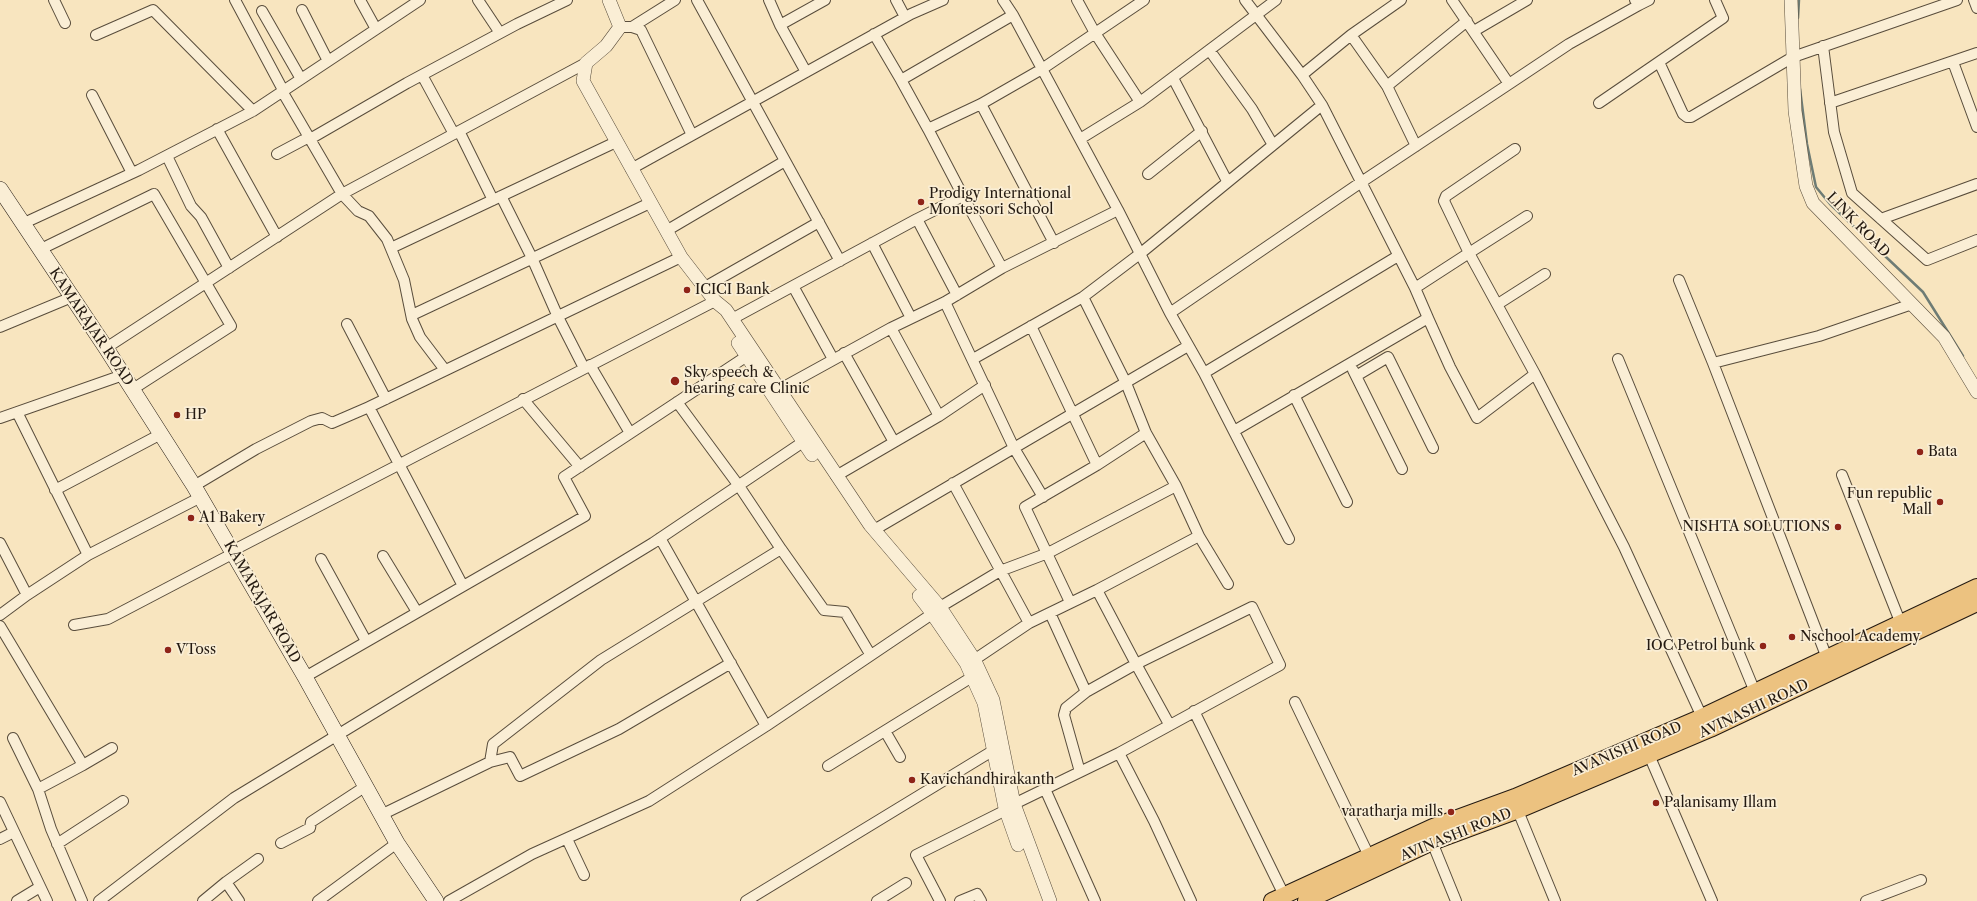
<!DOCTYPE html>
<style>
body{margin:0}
canvas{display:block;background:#f8e5bf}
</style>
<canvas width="1977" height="901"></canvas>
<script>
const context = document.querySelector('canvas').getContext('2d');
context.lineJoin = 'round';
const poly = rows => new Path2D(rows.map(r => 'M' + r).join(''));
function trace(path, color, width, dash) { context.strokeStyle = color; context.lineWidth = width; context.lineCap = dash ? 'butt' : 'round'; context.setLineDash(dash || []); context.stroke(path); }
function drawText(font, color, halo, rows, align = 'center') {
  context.font = font + ' "Libre Caslon Text",serif'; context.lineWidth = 3.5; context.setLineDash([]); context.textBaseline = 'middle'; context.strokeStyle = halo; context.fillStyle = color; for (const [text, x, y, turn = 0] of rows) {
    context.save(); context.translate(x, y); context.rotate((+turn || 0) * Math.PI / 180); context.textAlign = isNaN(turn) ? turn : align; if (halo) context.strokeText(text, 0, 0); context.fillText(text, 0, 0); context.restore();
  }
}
const stream = poly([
 [1798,18,1799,0],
 [1800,89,1807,144,1816,187,1830,204,1923,292,1963,356]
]);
const minor = poly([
 [54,0,65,23],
 [235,0,283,90],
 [360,0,376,29],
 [478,0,500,33],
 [697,0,840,261],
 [769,0,780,25,825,0],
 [896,0,905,17],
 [1003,0,1013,15,1118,210],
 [1077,0,1095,33,1140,102,1276,0],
 [1245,0,1302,75],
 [1401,0,1351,35,1302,75,1322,105,1415,288,1469,253,1535,374,1624,547,1702,717],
 [1974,0,1977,8],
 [1639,5,1649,0],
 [302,10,328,61],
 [262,11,301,79],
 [780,25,806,72],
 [620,27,632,27,641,30,692,135],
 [632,27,675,0],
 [1474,31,1527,0],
 [874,34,901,80],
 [96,35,153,10,253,111],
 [1351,35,1387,86],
 [1823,46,1834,132,1852,193,1927,260,1977,240],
 [1210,51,1252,109,1273,145],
 [1659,62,1683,114,1687,117,1691,117,1793,57,1957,0],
 [1953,62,1977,127],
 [422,75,454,134],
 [1173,78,1227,181],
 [1509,84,1569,44,1639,5,1635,0],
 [282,91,342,194,358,211,369,216,387,239,404,280,412,319,420,337,445,370],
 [92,95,132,173],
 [1599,103,1723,18,1715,0],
 [1830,103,1977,53],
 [981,104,1054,243],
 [217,129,277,237],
 [928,129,901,80,1013,15],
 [459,131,493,200],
 [310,139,407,83,517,24,567,0],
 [1080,139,1140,102],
 [1416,146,1387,86,1467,21],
 [1515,149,1446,196,1444,201,1469,253,1527,216],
 [277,154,309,137],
 [167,156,191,206,201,217,229,268],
 [631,169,911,14,943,0],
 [1148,174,1202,131],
 [501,196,532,258,558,317,584,368],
 [963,196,928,129,981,104,1042,69,1144,0],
 [917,219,957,295],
 [1881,219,1977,184],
 [22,224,139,170,253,111,420,0],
 [666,231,785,161],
 [872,243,911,318],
 [391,248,616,142],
 [39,250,154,194,231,326,133,389],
 [1679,280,1713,363,1827,658],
 [793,286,833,359],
 [705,287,819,222],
 [1415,288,1428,318],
 [945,302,1014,448,1043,497],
 [1498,304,1545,274],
 [1170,313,1204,373,1398,256],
 [412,315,650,203],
 [732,319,917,219,963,196,1002,268],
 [347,324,386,399],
 [1031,326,1097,465],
 [0,327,72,297],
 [891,328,939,416],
 [106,348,342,194,586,63],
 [844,353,894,442],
 [973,359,1083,297,1141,253,1322,105],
 [1618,359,1755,692],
 [1713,363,1819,336,1912,304],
 [590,365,630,433],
 [1353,370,1402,469],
 [1204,373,1289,539],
 [1356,376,1388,357,1433,448],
 [773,393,891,328,945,302,1002,268,1118,210,1170,313,1360,183,1509,84,1452,0],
 [1294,395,1347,502],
 [523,399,580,467],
 [17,412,88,555],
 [0,418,123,375],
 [1234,431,1428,318,1450,367,1477,418,1535,374],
 [1842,475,1901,624],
 [836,476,939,416,985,385],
 [953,483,1029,623],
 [194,486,256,449,311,421,322,418,332,423,369,407],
 [55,490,161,434],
 [874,530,1188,346],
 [1199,536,1228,584],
 [660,538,766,726],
 [0,543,27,595,0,615],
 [781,549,824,610,845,612,870,654],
 [232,551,715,301],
 [383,556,417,612],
 [321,559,366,641],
 [463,586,369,407,681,257],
 [27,595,88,555,201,497],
 [1070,602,1025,507,1097,465,1146,433],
 [1050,613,1086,692],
 [74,625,108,619,234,553],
 [0,626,83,765,38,789,51,829,82,901],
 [974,660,1029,623,1097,590,1199,536,1176,486,1146,433,1126,383,1083,297],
 [305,677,585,516,564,477,747,356],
 [1295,702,1369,856],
 [1194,711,1284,895],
 [885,731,900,757],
 [13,738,38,789],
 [1119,753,1154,821,1191,901],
 [1649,755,1712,901],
 [490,762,510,757,520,776,619,729,731,663],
 [83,765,112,748],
 [828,766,972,677],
 [1080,772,1064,715,1066,708,1086,692,1136,664,1169,724],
 [1045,789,1095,901],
 [0,802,47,901],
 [1518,811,1555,901],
 [383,814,490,762,493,744,601,660,781,549,739,486,677,402],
 [0,839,14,832],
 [567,839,584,875],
 [1432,842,1456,901],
 [281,843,310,828,311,822,366,786],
 [57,844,123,801],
 [226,882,258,859],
 [17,901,40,887],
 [99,901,234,798,653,543,803,442],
 [203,901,226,882,239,901],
 [318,901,397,843],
 [449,901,532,854,649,801,766,726,932,614,940,607,1000,571,1048,553,1176,486],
 [746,901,994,750],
 [877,901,906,883],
 [940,901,916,855,1006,810,1014,804,1119,753,1280,665,1252,607,1136,664,1097,590],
 [960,901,977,894,981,901],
 [1866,901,1921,880]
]);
const tertiary = poly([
 [609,0,620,27,606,46,586,63,583,81,681,257,715,301,726,310,870,525,940,607,974,659,993,700,1014,804,1050,901],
 [1791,0,1795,111,1806,186,1813,203,1944,337,1977,392],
 [738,343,812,455],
 [919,596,929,609,966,663,984,703,1005,808,1018,845]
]);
const secondary = poly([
 [0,189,106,348,194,486,305,677,397,843,436,901]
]);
const primary = poly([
 [1272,901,1433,827,1515,797,1702,717,1977,587],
 [1306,901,1432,842,1521,809,1710,729,1977,603]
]);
const markers = [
 [921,202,4,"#8f2418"],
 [687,290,4,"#8f2418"],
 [675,381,5,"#8f2418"],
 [177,415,4,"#8f2418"],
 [1920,452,4,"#8f2418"],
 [1940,502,4,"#8f2418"],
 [191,518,4,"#8f2418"],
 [1838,527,4,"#8f2418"],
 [1792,637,4,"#8f2418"],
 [1763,646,4,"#8f2418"],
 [168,650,4,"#8f2418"],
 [912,780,4,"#8f2418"],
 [1656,803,4,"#8f2418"],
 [1451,812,4,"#8f2418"]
];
const poiNames = [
 ["Prodigy International",929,194],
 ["Montessori School",929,210],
 ["ICICI Bank",695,290],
 ["Sky speech &",684,373],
 ["hearing care Clinic",684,389],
 ["HP",185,415],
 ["Bata",1928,452],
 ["Fun republic",1932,494,"right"],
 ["Mall",1932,510,"right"],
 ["A1 Bakery",199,518],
 ["NISHTA SOLUTIONS",1830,527,"right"],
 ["Nschool Academy",1800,637],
 ["IOC Petrol bunk",1755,646,"right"],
 ["VToss",176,650],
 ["Kavichandhirakanth",920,780],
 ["Palanisamy Illam",1664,803],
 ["varatharja mills",1443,812,"right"]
];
const streetNames = [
 ["LINK ROAD",1858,225,46],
 ["KAMARAJAR ROAD",91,327,56],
 ["KAMARAJAR ROAD",262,602,60],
 ["AVINASHI ROAD",1754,709,-25],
 ["AVANISHI ROAD",1627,749,-23],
 ["AVINASHI ROAD",1456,835,-22]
];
trace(stream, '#6e7c75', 2.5);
trace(minor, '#594d3c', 12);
trace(tertiary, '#594d3c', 14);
trace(secondary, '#241a11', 16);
trace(primary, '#241a11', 18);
trace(minor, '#faeed5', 10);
trace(tertiary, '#faeed5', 13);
trace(secondary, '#faeed5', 15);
trace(primary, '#ecc280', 16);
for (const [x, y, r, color] of markers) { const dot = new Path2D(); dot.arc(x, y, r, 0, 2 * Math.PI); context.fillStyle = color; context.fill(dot); trace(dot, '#faeed5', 1.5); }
drawText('14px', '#241a11', '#faeed5', poiNames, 'left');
drawText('14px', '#241a11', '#faeed5', streetNames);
</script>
